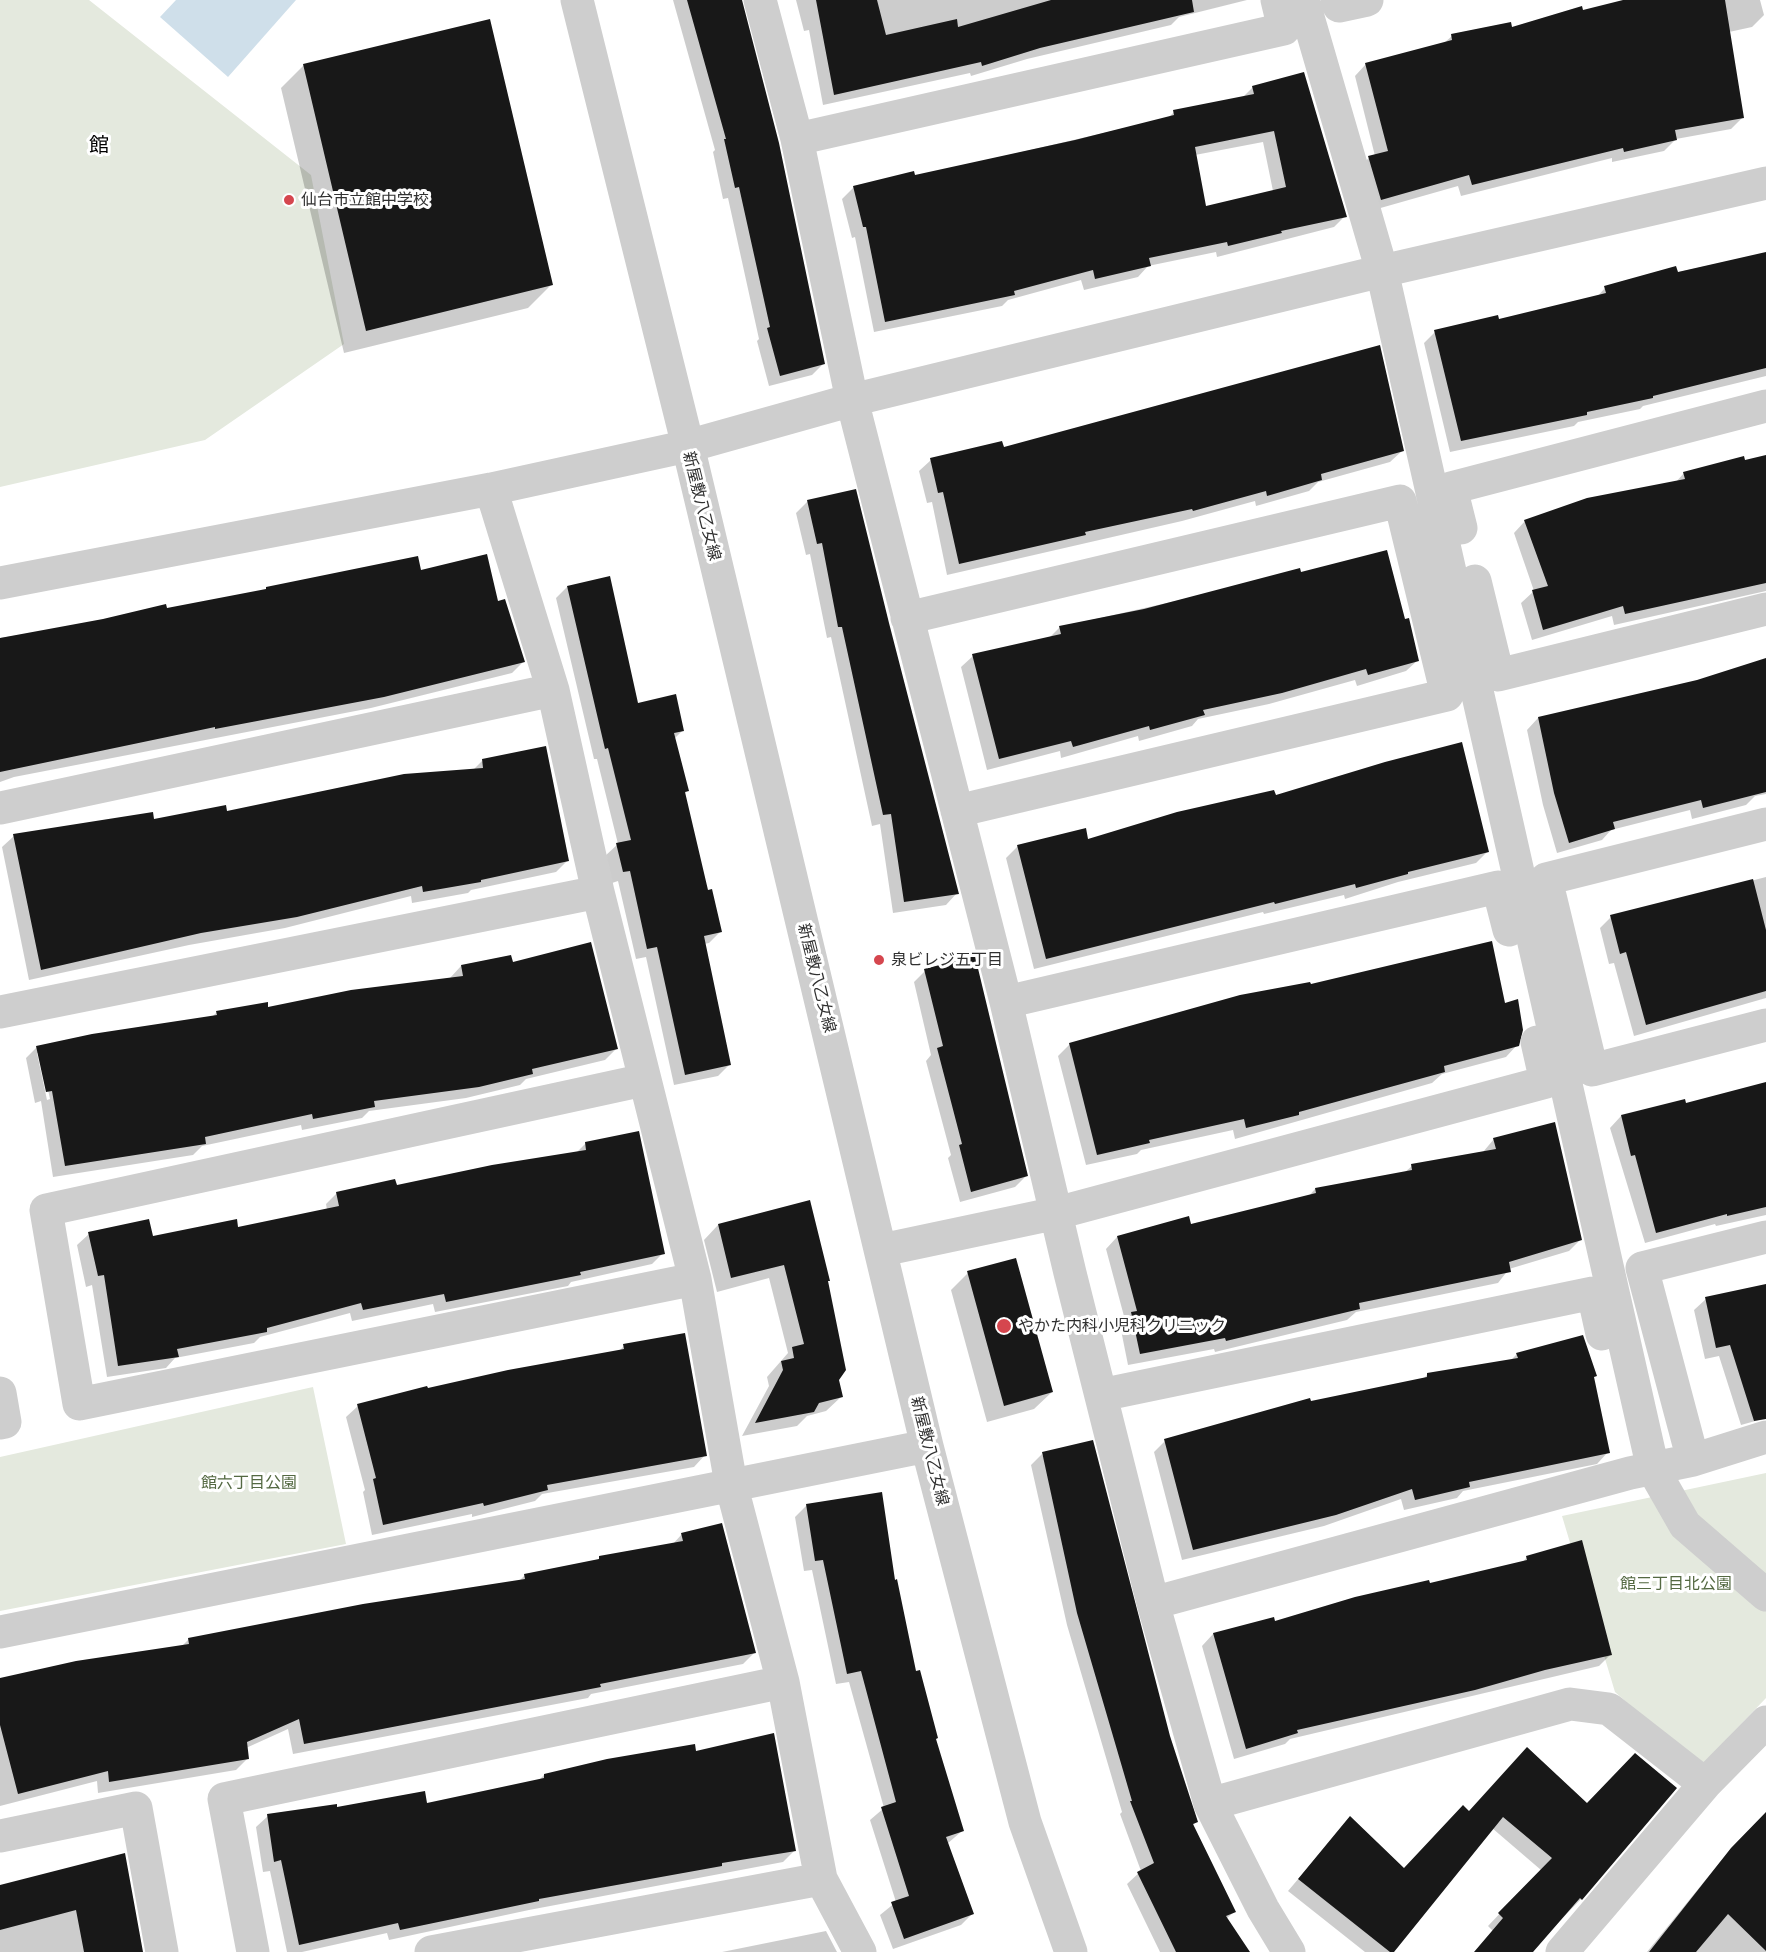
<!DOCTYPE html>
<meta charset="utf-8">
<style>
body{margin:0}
canvas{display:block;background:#fff}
</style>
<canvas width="1766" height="1952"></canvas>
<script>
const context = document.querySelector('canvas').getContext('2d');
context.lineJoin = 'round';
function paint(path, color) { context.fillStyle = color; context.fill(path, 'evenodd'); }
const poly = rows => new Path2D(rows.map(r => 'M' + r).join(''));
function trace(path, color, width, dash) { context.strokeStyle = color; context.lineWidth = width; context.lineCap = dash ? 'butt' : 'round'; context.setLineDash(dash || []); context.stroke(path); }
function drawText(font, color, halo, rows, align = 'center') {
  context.font = font + ' Commissioner,"Noto Sans JP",sans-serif'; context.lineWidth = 6; context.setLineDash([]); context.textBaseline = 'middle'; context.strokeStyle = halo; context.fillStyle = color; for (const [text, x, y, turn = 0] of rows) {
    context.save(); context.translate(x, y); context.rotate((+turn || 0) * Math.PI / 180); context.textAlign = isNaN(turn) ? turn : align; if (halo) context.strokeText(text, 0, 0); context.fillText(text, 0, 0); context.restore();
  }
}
const green = poly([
 [0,0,89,0,311,175,344,344,205,440,0,487],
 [313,1387,346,1544,0,1611,0,1457],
 [1766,1473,1766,1698,1700,1767,1615,1692,1562,1516]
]);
const water = poly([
 [176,0,296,0,228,77,160,17]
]);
const shadow = poly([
 [673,0,741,0,824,363,812,375,769,386,757,341,759,339,728,198,723,199,713,152,715,150],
 [796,0,1247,0,1179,17,1171,25,1027,59,971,76,970,73,823,105,809,30,804,31],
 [1635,0,1760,0,1764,15,1752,27,1729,32,1742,118,1731,129,1676,139,1664,151,1612,162,1612,158,1461,196,1458,186,1370,211,1357,169,1369,158,1375,156,1355,76,1366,64,1444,43,1452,36,1510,29],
 [304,65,551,285,528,308,344,353,281,88],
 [1253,87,1345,216,1334,227,1217,257,1216,252,1148,266,1138,277,1084,290,1081,280,1008,300,1002,306,874,332,855,237,852,238,842,199,854,187,914,177,1168,118,1174,112,1242,98],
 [1263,142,1273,191,1205,208,1195,155],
 [1766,253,1766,376,1643,406,1640,409,1578,422,1574,426,1450,452,1424,343,1435,332,1498,321,1596,298,1605,288],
 [1003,449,1402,451,1390,462,1318,482,1309,491,1256,506,1255,501,1182,521,947,575,932,502,927,503,919,471,931,460],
 [1766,457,1766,591,1614,625,1612,616,1532,640,1521,603,1534,591,1514,533,1525,521,1675,483,1684,473],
 [808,501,957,893,946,905,893,913,880,824,872,826,831,637,827,638,810,554,806,555,796,513],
 [420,572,497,603,523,662,512,673,371,708,14,777,0,782,0,638],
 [1300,573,1404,621,1418,660,1406,671,1357,686,1355,680,1269,704,1198,719,1192,726,1139,741,1138,736,1061,758,1060,751,987,770,961,667,973,656,1049,638,1060,627],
 [567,587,637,705,683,730,674,739,687,791,684,794,707,892,721,931,709,943,704,944,730,1064,718,1076,674,1085,646,957,636,959,618,881,612,883,605,856,618,844,597,759,594,759,556,598],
 [1766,659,1766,794,1755,796,1746,805,1692,819,1690,810,1611,830,1602,840,1557,853,1543,805,1527,730,1538,718,1697,682],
 [482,761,567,861,556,872,471,890,468,893,412,903,411,896,285,928,189,945,29,980,2,847,14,836,225,813,473,770],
 [1274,797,1488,851,1476,863,1398,882,1345,899,1344,895,1264,914,1263,912,1034,969,1006,858,1018,846,1087,841],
 [1766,877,1766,998,1634,1036,1614,963,1609,964,1600,928,1611,917],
 [511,964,616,1049,605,1060,526,1079,520,1085,466,1098,369,1111,362,1118,302,1130,301,1125,202,1146,193,1155,53,1177,41,1101,35,1103,26,1058,37,1047,212,1017,217,1012,267,1008,450,978,461,966],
 [37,1053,40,1053,50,1099,47,1100],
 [925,971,1026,1176,1015,1187,960,1202,948,1158,951,1155,926,1061,931,1055,914,982],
 [1310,986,1504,1005,1517,1045,1506,1057,1442,1074,1432,1083,1235,1139,1233,1130,1141,1150,1137,1154,1086,1165,1058,1056,1070,1044],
 [1766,1084,1766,1215,1716,1226,1715,1224,1645,1243,1610,1128,1621,1116,1685,1105],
 [1494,1139,1580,1240,1569,1251,1509,1269,1498,1283,1356,1312,1347,1320,1215,1352,1214,1349,1128,1365,1120,1325,1125,1320,1106,1249,1117,1237,1190,1226,1308,1197,1315,1189,1405,1172,1412,1166,1483,1152],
 [586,1143,663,1253,652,1264,571,1282,568,1286,435,1312,433,1304,352,1321,350,1313,260,1337,254,1343,175,1358,166,1368,107,1377,92,1285,86,1287,77,1245,89,1234,152,1237,237,1228,327,1210,326,1204,337,1193,396,1186,576,1153],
 [718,1225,826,1282,841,1397,826,1411,807,1416,797,1426,742,1436,769,1386,767,1377,788,1353,769,1278,717,1292,704,1240],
 [968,1273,1052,1392,1034,1409,987,1422,951,1290],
 [1766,1286,1766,1418,1741,1425,1719,1356,1705,1359,1694,1310,1706,1299],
 [624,1346,705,1455,694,1467,542,1494,535,1501,472,1517,472,1514,372,1535,363,1492,365,1490,346,1417,358,1406,618,1352],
 [1517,1354,1593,1378,1608,1452,1597,1464,1463,1491,1457,1498,1404,1510,1401,1499,1324,1526,1182,1560,1154,1452,1165,1441,1310,1403,1422,1380,1427,1375,1511,1360],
 [1042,1454,1168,1736,1196,1822,1192,1826,1234,1912,1226,1919,1248,1952,1160,1952,1127,1884,1141,1871,1120,1814,1122,1812,1067,1625,1031,1465],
 [807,1505,894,1582,915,1673,962,1831,947,1844,972,1914,961,1925,893,1949,880,1915,896,1902,870,1820,884,1808,849,1682,836,1684,812,1570,804,1571,795,1517],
 [682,1534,754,1653,743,1664,591,1694,588,1698,293,1754,288,1729,246,1748,248,1758,236,1770,98,1793,97,1781,0,1806,0,1679,181,1647,189,1639,519,1581,525,1575,597,1561,600,1557,672,1545],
 [1527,1557,1610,1655,1599,1666,1290,1739,1285,1744,1234,1759,1202,1646,1213,1634,1273,1619,1274,1623,1522,1563],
 [695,1752,795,1850,783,1862,529,1910,389,1940,387,1933,302,1952,287,1952,270,1871,263,1872,256,1827,268,1816,336,1809,426,1805,539,1780,544,1775],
 [1675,1789,1581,1899,1530,1952,1475,1952,1493,1931,1488,1926,1541,1870,1492,1828,1392,1952,1365,1952,1288,1891,1350,1818,1404,1870,1469,1813,1587,1805],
 [1766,1813,1766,1952,1647,1952,1720,1862],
 [124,1855,141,1952,0,1952,0,1886],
 [826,1931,837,1952,722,1952]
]);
const building = poly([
 [687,0,742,0,779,143,825,364,780,376,767,328,770,327,739,187,735,188,724,139,726,139],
 [816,0,877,0,886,35,957,19,958,27,1051,0,1192,0,1194,12,1040,48,982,66,981,62,834,95],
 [1623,0,1725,0,1744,118,1675,130,1677,140,1624,152,1623,148,1472,185,1469,175,1381,200,1368,156,1388,151,1365,63,1452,40,1451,34,1511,22,1512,27,1582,6,1583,10],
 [490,19,553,285,366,331,303,64],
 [1304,72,1347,217,1281,231,1282,233,1228,246,1227,242,1149,258,1151,266,1095,279,1093,270,1014,291,1015,295,885,322,866,227,863,227,853,186,914,171,915,175,1075,140,1174,115,1173,110,1254,94,1252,86],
 [1274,131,1286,187,1206,206,1195,147],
 [1766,252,1766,368,1653,396,1653,398,1587,412,1587,415,1461,441,1434,330,1498,315,1499,319,1606,293,1604,286,1676,266,1678,272],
 [1380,345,1404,451,1321,474,1322,480,1267,496,1266,491,1193,511,1192,509,1085,532,1086,535,959,564,943,492,938,493,930,458,1002,441,1004,447],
 [1766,455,1766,583,1625,614,1623,606,1543,630,1532,590,1548,586,1524,520,1587,498,1685,479,1683,472,1744,456,1745,460],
 [856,489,889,623,959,894,904,902,891,814,883,815,842,627,838,627,822,543,817,544,807,500],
 [1387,550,1405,619,1409,618,1419,661,1368,675,1366,669,1282,693,1203,710,1205,715,1150,730,1149,726,1073,747,1071,741,999,759,972,654,1061,634,1059,626,1144,609,1300,568,1301,572],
 [487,554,498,601,505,599,525,662,384,697,215,729,215,727,0,772,0,638,103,619,166,604,167,608,266,589,266,587,418,556,421,570],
 [610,576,638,703,676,694,684,731,674,733,689,791,685,792,708,890,712,889,722,932,704,936,731,1065,685,1075,657,947,647,949,630,871,623,872,616,843,631,840,608,748,605,749,567,586],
 [1766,658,1766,792,1703,808,1701,800,1613,822,1615,829,1569,843,1554,793,1538,717,1697,680],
 [1462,742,1489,852,1408,872,1408,874,1356,888,1355,884,1275,904,1274,902,1046,959,1017,845,1086,828,1088,839,1177,812,1274,790,1276,795,1385,762],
 [546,746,569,861,481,880,481,882,423,892,422,886,297,917,201,933,41,970,13,834,153,812,154,819,226,805,227,811,404,774,483,768,482,759],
 [1753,879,1766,930,1766,991,1646,1025,1626,952,1620,954,1610,915],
 [1492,941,1505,1003,1518,999,1523,1030,1519,1046,1444,1066,1445,1072,1299,1112,1299,1115,1246,1128,1244,1119,1149,1140,1150,1143,1097,1155,1069,1043,1240,995,1310,982,1311,984],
 [591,942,618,1049,532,1069,533,1074,479,1087,374,1101,375,1107,313,1119,312,1114,205,1137,206,1144,65,1166,52,1091,46,1092,36,1046,92,1034,217,1015,216,1011,268,1002,268,1007,351,990,463,976,461,965,511,955,513,962],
 [975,956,1028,1176,971,1192,959,1145,962,1144,937,1048,943,1046,924,969],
 [1766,1082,1766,1207,1727,1216,1727,1214,1656,1233,1635,1155,1631,1156,1621,1115,1685,1099,1686,1103],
 [1555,1122,1582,1240,1509,1262,1511,1272,1359,1303,1360,1309,1226,1341,1225,1338,1140,1354,1131,1312,1137,1311,1117,1236,1189,1216,1191,1224,1316,1193,1315,1188,1412,1170,1411,1164,1496,1149,1493,1138],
 [639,1131,665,1254,580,1272,581,1275,446,1302,444,1294,363,1310,361,1303,267,1328,267,1332,177,1349,179,1357,118,1366,104,1275,98,1276,88,1232,149,1219,153,1236,237,1219,238,1227,339,1206,336,1192,395,1179,397,1185,492,1165,586,1150,585,1142],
 [810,1200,830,1281,828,1281,846,1370,839,1380,843,1397,819,1403,814,1412,755,1423,783,1370,781,1361,794,1358,792,1347,804,1344,784,1265,731,1278,718,1224],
 [1016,1258,1053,1392,1004,1406,967,1271],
 [1766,1284,1766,1419,1754,1421,1730,1345,1716,1348,1705,1297],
 [685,1333,707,1456,547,1485,548,1490,484,1506,483,1503,383,1525,373,1479,376,1478,357,1404,427,1386,428,1388,508,1370,624,1349,623,1344],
 [1583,1335,1597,1376,1594,1377,1610,1453,1469,1482,1470,1487,1415,1500,1412,1489,1336,1515,1193,1550,1164,1439,1310,1398,1311,1401,1427,1377,1427,1373,1518,1358,1516,1353],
 [1093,1440,1170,1736,1198,1822,1193,1824,1236,1912,1226,1916,1250,1952,1176,1952,1137,1872,1154,1863,1130,1801,1132,1801,1077,1613,1042,1452],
 [882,1492,895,1580,897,1579,916,1671,920,1670,938,1738,936,1739,964,1831,946,1837,974,1914,904,1939,891,1902,909,1896,881,1807,896,1802,861,1671,847,1674,823,1560,815,1561,806,1504],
 [722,1523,756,1653,600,1684,601,1687,304,1744,299,1719,247,1742,249,1759,109,1782,108,1771,18,1794,0,1725,0,1678,76,1661,189,1644,188,1638,363,1604,525,1579,524,1574,599,1559,599,1556,683,1541,681,1533],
 [1582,1540,1612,1655,1545,1670,1475,1690,1297,1730,1298,1733,1246,1749,1213,1633,1274,1617,1275,1621,1355,1597,1429,1580,1430,1583,1527,1560,1526,1556],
 [774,1733,796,1851,722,1863,722,1866,539,1899,539,1901,400,1930,398,1923,299,1945,281,1860,274,1862,267,1814,337,1804,337,1807,425,1791,427,1803,544,1778,544,1774,607,1759,695,1744,696,1751],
 [1527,1747,1587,1803,1635,1753,1677,1788,1582,1900,1580,1898,1533,1952,1474,1952,1503,1918,1498,1913,1552,1858,1503,1817,1394,1952,1390,1952,1298,1879,1350,1816,1404,1868,1463,1805,1469,1811],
 [1766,1812,1766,1951,1728,1914,1696,1952,1649,1952,1731,1848],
 [125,1853,143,1952,84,1952,76,1910,0,1930,0,1885]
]);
const minor = poly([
 [577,0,688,446,927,1446,1025,1822,1071,1952],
 [760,0,797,139,852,400,1006,1002,1070,1273,1153,1603,1210,1804,1263,1909,1289,1952],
 [1303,0,1382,271,1653,1469,1685,1525,1766,1595],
 [1337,0,1339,6,1367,0],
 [797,139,1284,29,1277,0],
 [491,489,553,690,598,892,695,1279,731,1484,783,1682,821,1879,860,1952],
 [1461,528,1451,488,1766,406],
 [1475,581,1498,675,1766,609],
 [0,583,491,489,688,446,852,400,1382,271,1766,183],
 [907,618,1400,501,1447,695,957,811],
 [0,808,553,690],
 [1766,824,1546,879,1592,1070,1766,1025],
 [1006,1002,1498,887,1509,930],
 [0,1012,598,892],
 [644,1080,46,1210,79,1404,695,1279],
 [882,1250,1057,1213,1546,1082,1537,1042],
 [0,1393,5,1422,0,1423],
 [1101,1395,1593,1293,1602,1334],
 [1693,1460,1642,1268,1766,1237],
 [1153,1603,1630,1473,1693,1460,1766,1437],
 [0,1632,927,1446],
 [1210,1804,1570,1704,1609,1709,1705,1784],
 [0,1836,136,1808,162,1952],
 [253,1952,224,1799,783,1682],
 [431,1952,821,1879],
 [1562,1952,1705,1784,1766,1722]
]);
const markers = [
 [289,200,6,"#d5464e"],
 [879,960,6,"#d5464e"],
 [1004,1326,8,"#d5464e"]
];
const poiNames = [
 ["仙台市立館中学校",301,200],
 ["泉ビレジ五丁目",891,960],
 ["やかた内科小児科クリニック",1018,1326]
];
const streetNames = [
 ["新屋敷八乙女線",702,506,76],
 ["新屋敷八乙女線",817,978,76],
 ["新屋敷八乙女線",930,1451,76]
];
const parkNames = [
 ["館六丁目公園",249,1483],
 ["館三丁目北公園",1676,1584]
];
const quarterNames = [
 ["館",99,145]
];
paint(green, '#e4e9de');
paint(water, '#cfdfea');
paint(shadow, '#0003');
paint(building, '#181818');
trace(minor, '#cecece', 33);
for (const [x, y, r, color] of markers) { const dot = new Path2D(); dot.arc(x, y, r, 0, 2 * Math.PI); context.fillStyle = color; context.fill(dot); trace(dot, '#fff', 2); }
drawText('16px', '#313131', '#fff', poiNames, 'left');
drawText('16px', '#313131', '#fff', streetNames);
drawText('16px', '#546942', '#fff', parkNames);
drawText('20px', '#000', '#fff', quarterNames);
</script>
